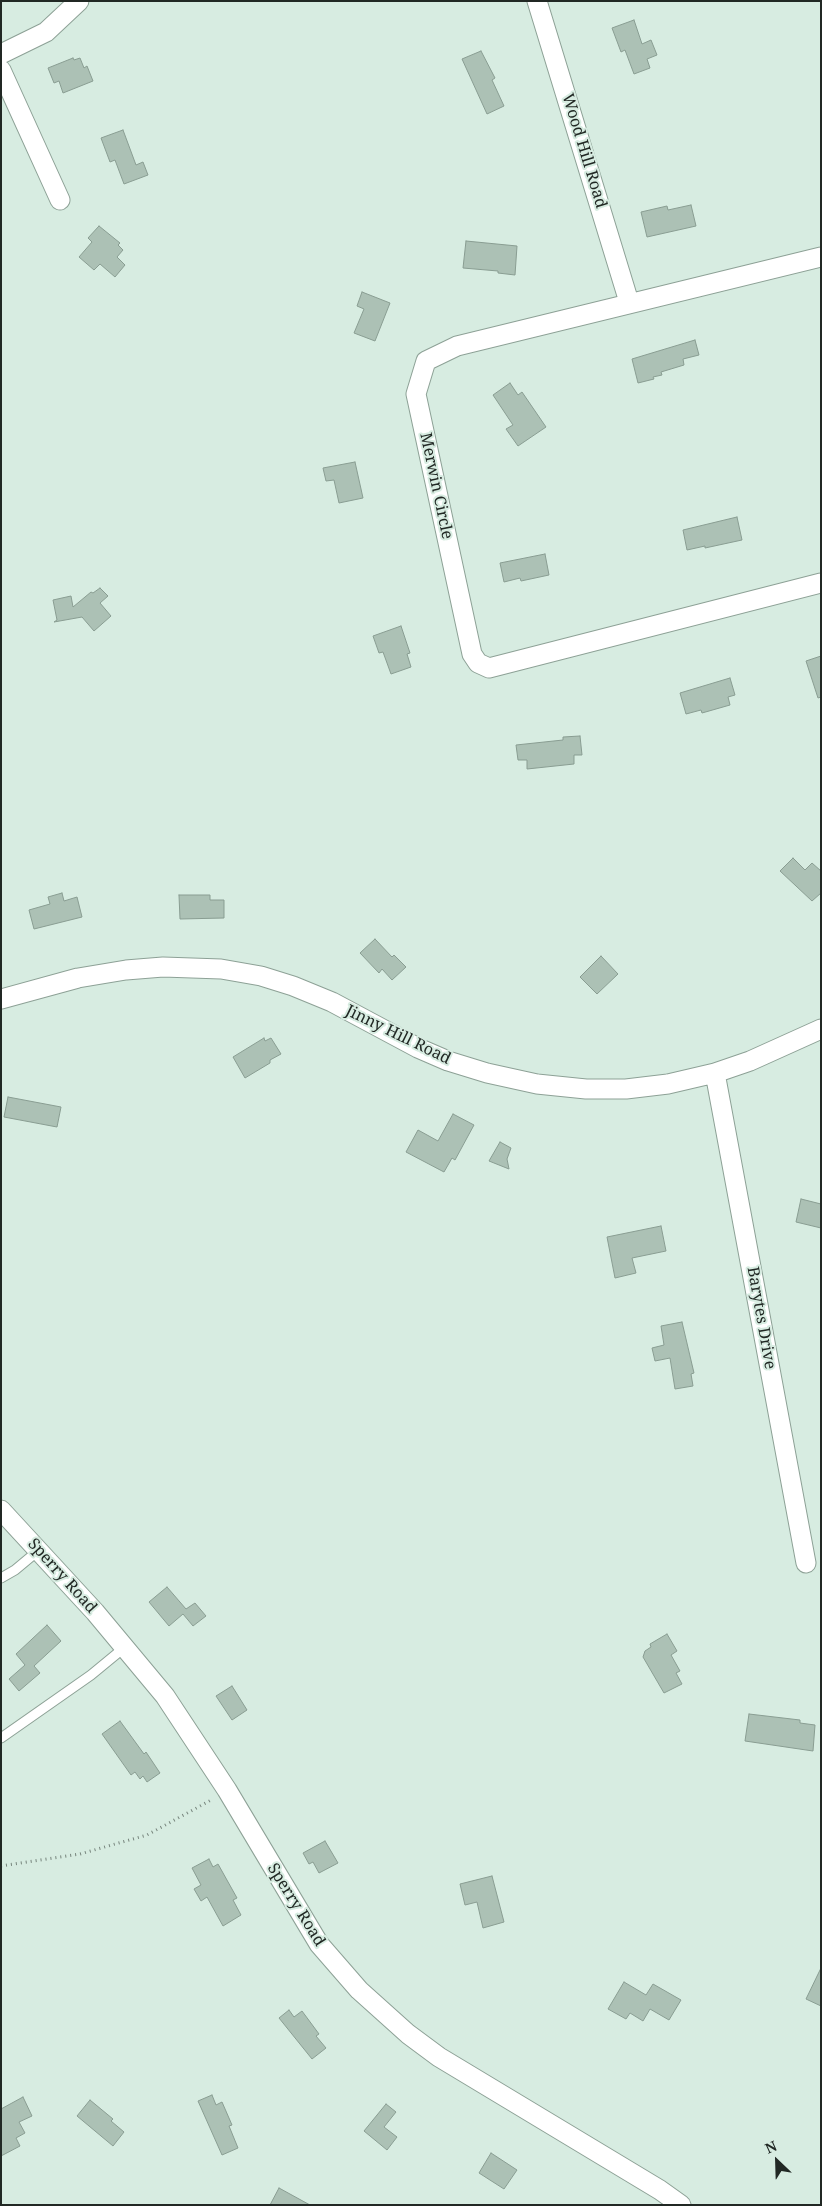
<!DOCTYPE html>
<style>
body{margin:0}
#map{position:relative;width:822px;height:2206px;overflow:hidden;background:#d7ece1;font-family:"Noto Serif",serif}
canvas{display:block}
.frame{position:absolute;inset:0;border:2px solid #212824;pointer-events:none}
.north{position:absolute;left:752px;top:2136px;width:50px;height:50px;-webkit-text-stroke:4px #d7ece1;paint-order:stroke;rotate:336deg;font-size:14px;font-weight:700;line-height:20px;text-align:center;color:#212824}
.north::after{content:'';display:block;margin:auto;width:18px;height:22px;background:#212824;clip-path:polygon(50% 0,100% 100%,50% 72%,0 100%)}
</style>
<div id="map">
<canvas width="822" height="2206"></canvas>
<div class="frame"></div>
<div class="north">N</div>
</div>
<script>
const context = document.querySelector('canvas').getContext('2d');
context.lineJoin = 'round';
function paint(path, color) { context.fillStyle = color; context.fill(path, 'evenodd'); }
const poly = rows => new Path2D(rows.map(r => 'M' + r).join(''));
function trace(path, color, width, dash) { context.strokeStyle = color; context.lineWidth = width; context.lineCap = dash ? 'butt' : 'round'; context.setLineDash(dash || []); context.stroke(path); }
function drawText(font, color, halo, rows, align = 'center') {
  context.font = font + ' "Noto Serif",serif'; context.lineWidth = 4; context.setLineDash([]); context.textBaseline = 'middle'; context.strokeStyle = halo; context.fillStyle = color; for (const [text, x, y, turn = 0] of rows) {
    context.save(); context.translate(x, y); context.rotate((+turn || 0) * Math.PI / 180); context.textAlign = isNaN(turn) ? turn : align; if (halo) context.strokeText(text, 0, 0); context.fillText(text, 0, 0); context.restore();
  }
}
const building = poly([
 [634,20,642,44,651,40,657,55,647,59,650,68,634,74,625,50,621,52,612,28,634,20],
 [481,51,495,78,492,80,504,106,487,114,462,59,481,51],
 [73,58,74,60,80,58,84,68,87,66,93,81,63,93,59,81,54,83,48,68,73,58],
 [123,130,136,165,143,162,148,175,124,184,115,160,110,162,101,138,123,130],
 [691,205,696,226,647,237,641,212,667,206,668,210,691,205],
 [99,226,120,243,118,245,123,250,117,257,125,265,115,277,100,264,94,270,79,257,92,242,88,238,99,226],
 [466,241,517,246,515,275,498,273,498,271,463,268,466,241],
 [362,292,390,303,375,341,354,333,364,309,357,306,362,292],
 [695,340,699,355,683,359,684,365,661,372,662,375,653,377,654,379,638,383,632,359,695,340],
 [510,383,518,395,522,392,546,427,518,446,506,429,513,425,493,395,510,383],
 [355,462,363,498,339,503,334,480,326,481,323,468,355,462],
 [737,517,742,540,705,548,705,546,687,550,683,530,737,517],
 [545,554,549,575,521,581,520,578,504,582,500,563,545,554],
 [100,588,108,596,100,603,111,616,94,631,82,617,54,622,57,620,53,600,71,596,73,607,91,592,93,593,100,588],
 [401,626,410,653,407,654,411,667,391,674,383,652,379,653,373,636,401,626],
 [821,656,821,697,818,698,806,661,821,656],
 [730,678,735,695,728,697,730,705,702,713,701,710,686,714,680,693,730,678],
 [580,736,582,755,574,755,574,764,527,769,527,760,518,760,516,745,563,740,563,737,580,736],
 [793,858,805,870,812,863,821,871,821,893,812,901,780,871,793,858],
 [62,893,64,901,77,897,82,917,34,929,29,910,50,904,48,897,62,893],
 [179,895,210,895,210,900,224,900,224,918,180,919,179,895],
 [375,939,392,957,394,955,406,967,392,980,382,969,379,973,360,953,375,939],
 [601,956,618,974,597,994,580,977,601,956],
 [264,1038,265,1041,271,1038,281,1054,270,1060,270,1063,245,1078,233,1057,264,1038],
 [8,1097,61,1107,57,1127,4,1117,8,1097],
 [453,1114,474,1125,455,1160,452,1158,444,1172,406,1152,418,1130,438,1141,453,1114],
 [500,1142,511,1148,507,1159,509,1169,489,1161,500,1142],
 [801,1199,821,1204,821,1228,796,1222,801,1199],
 [661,1226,666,1251,632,1258,636,1273,615,1278,607,1237,661,1226],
 [682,1322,694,1373,691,1374,693,1386,675,1389,670,1358,655,1361,652,1348,664,1345,661,1326,682,1322],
 [167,1587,186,1609,195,1603,206,1616,193,1626,183,1614,169,1626,149,1602,167,1587],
 [47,1625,61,1641,34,1666,40,1673,19,1691,9,1679,25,1665,16,1654,47,1625],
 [667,1634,677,1651,671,1655,680,1671,676,1673,682,1684,664,1693,643,1657,645,1651,651,1647,650,1644,667,1634],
 [232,1686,247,1710,232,1720,216,1696,232,1686],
 [749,1714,800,1720,800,1723,815,1725,813,1751,745,1741,749,1714],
 [120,1721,144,1754,146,1752,160,1773,147,1782,143,1776,140,1779,135,1772,131,1775,102,1734,120,1721],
 [325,1841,338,1863,319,1873,313,1862,309,1864,303,1853,325,1841],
 [209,1859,213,1867,218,1864,237,1898,233,1900,241,1915,223,1926,207,1897,201,1901,194,1889,201,1885,192,1868,209,1859],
 [492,1876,504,1922,483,1928,477,1902,465,1905,460,1884,492,1876],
 [821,1968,821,2006,806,1999,821,1968],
 [624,1982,646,1995,653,1984,681,2000,669,2020,650,2009,643,2021,630,2013,626,2019,608,2009,624,1982],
 [289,2010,294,2017,302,2011,319,2034,316,2036,326,2048,312,2059,279,2018,289,2010],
 [212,2095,216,2105,222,2102,232,2125,229,2126,238,2148,222,2155,198,2101,212,2095],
 [23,2097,32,2116,19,2122,25,2133,16,2138,20,2146,1,2156,1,2109,23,2097],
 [90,2100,113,2119,111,2121,124,2132,113,2146,77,2116,90,2100],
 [386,2104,396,2112,384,2127,397,2137,387,2150,364,2131,386,2104],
 [491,2153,517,2170,504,2189,479,2173,491,2153],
 [279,2188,310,2205,270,2205,279,2188]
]);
const path = poly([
 [1,1866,80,1854,147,1835,213,1799]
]);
const service = poly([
 [1,1578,15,1570,39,1550],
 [1,1738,91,1675,125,1647]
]);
const minor = poly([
 [537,1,629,302],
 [1,54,46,32,79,1],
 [1,70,60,200],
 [821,257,457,346,426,361,416,394,472,654,478,663,489,668,821,583],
 [1,999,78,978,126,970,163,967,221,969,261,976,293,986,332,1002,418,1048,448,1061,487,1073,537,1084,586,1089,626,1089,668,1084,715,1073,750,1061,821,1029],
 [715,1073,806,1563],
 [1,1510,95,1612,165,1696,227,1790,319,1944,359,1990,408,2034,439,2057,660,2190,681,2205]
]);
const streetNames = [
 ["Wood Hill Road",584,151,73],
 ["Merwin Circle",436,486,78],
 ["Jinny Hill Road",398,1035,26],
 ["Barytes Drive",761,1318,80],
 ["Sperry Road",62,1576,48],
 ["Sperry Road",296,1905,58]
];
paint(building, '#acc1b5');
trace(building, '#899d92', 1);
trace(service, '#8da196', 11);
trace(minor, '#8da196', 21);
trace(path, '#77857d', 3, [1, 4]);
trace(service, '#fff', 9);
trace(minor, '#fff', 19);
drawText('16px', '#212824', '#d7ece1', streetNames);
</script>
